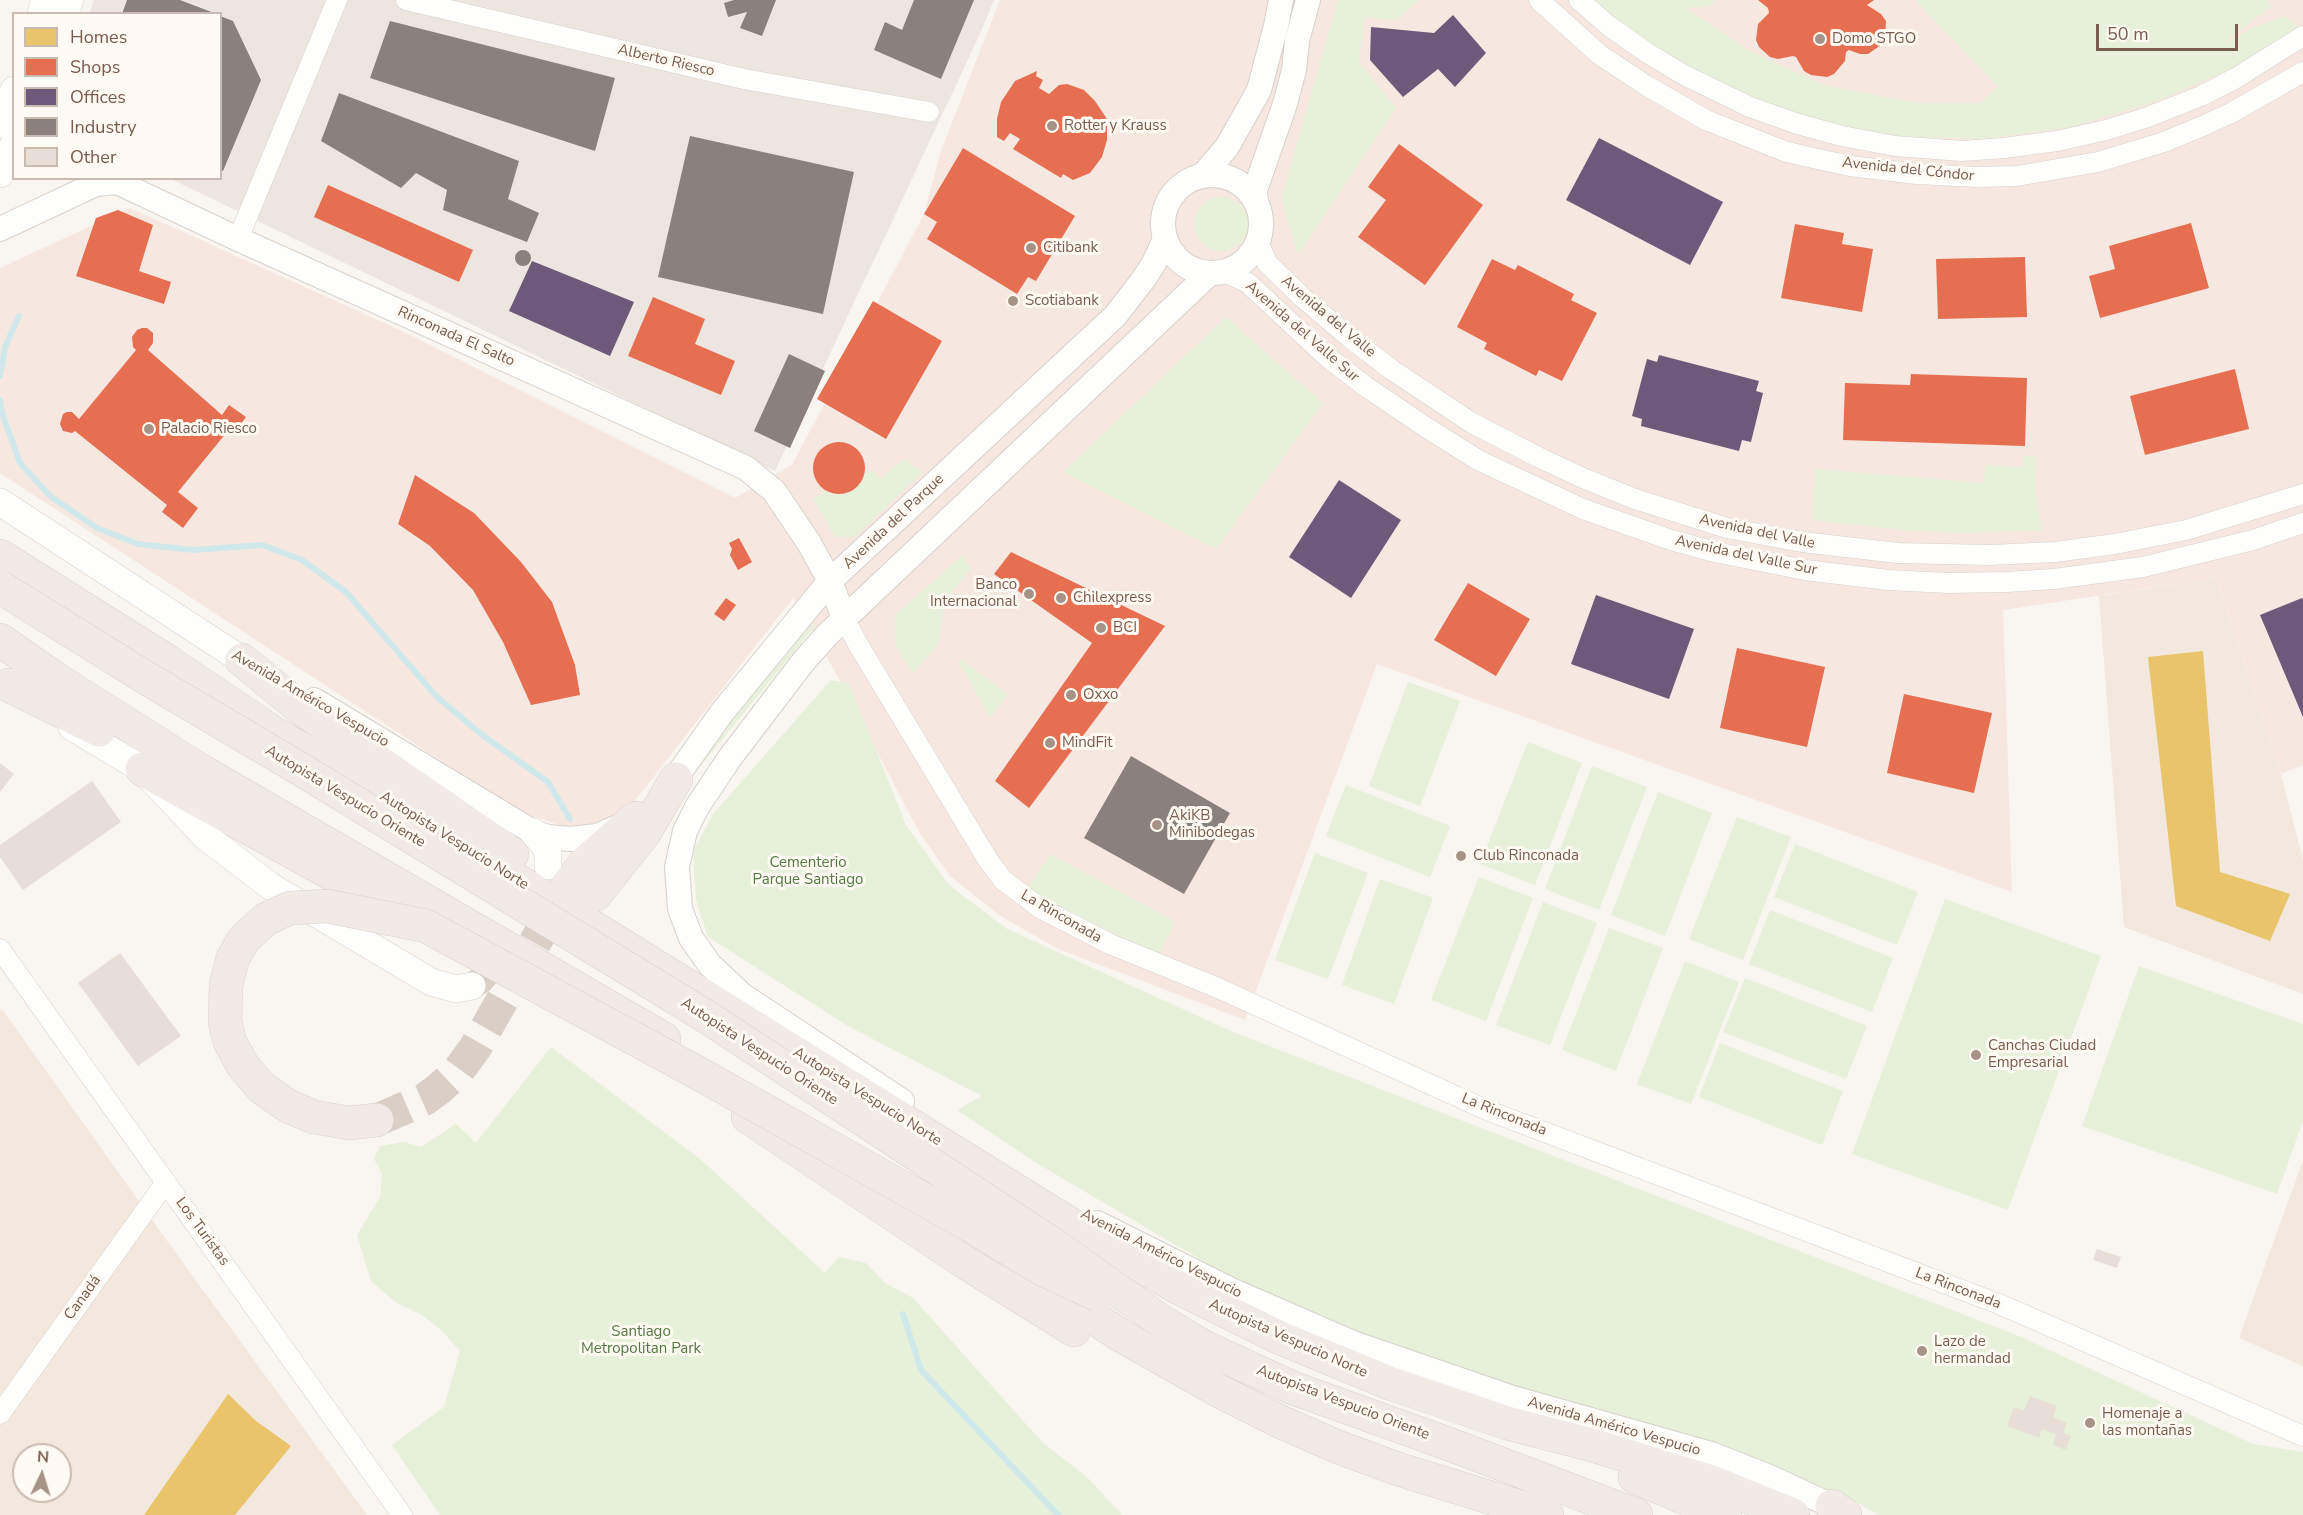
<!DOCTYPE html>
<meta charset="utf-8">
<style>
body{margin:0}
#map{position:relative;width:2303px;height:1515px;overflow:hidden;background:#f9f5f0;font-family:"Nunito Sans",sans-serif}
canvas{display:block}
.legend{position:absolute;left:12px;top:12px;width:210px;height:168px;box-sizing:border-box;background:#fffaf3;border:2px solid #cabbb1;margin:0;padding:8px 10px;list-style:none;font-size:18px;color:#7a5c4d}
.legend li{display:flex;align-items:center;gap:12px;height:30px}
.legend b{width:30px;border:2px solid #cabbb1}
.north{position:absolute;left:12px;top:1443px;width:60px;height:60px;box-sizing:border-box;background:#fffaf3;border:2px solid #cabbb1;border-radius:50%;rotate:4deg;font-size:16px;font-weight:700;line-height:24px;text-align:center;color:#7a5c4d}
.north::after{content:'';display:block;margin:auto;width:21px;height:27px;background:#a69286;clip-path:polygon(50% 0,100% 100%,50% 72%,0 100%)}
.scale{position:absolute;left:2096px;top:24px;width:142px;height:27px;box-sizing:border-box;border:3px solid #7a5c4d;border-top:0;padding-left:8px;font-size:18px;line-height:21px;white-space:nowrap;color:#7a5c4d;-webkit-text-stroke:4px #fffaf3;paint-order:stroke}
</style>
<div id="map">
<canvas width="2303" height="1515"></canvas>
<ul class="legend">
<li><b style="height:16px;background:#e9c46a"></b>Homes</li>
<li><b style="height:16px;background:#e76f51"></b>Shops</li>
<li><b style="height:16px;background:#6d597a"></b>Offices</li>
<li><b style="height:16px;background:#8a817c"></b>Industry</li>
<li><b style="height:16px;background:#e6ded7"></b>Other</li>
</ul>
<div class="north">N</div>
<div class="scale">50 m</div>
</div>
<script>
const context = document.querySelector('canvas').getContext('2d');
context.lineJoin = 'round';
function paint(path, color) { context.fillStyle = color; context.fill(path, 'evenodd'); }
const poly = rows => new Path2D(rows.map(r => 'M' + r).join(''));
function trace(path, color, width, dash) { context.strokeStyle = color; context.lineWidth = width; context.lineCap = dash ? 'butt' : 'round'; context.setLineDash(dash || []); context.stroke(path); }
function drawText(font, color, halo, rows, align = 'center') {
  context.font = font + ' "Nunito Sans",sans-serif'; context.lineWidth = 6; context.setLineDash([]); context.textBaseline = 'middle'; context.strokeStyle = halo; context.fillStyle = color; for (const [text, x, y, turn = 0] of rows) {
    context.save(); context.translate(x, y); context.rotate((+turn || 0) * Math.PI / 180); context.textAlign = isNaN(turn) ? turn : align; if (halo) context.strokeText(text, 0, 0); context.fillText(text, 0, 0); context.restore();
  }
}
const residential = poly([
 [2216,578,2281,774,2303,860,2303,994,2124,927,2099,596],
 [2,1009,162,1234,367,1515,0,1515,0,1011],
 [24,1455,60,1455,60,1491,24,1491],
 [2303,1160,2303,1366,2239,1338]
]);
const commercial = poly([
 [1000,0,2303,0,2303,765,2281,774,2216,578,2003,610,2012,892,1377,664,1245,1020,1058,949,999,915,950,876,919,832,838,677,793,598,641,793,624,812,594,829,571,829,518,811,0,473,0,268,130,208,400,330,735,498,792,465,924,214,941,151]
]);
const industrial = poly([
 [94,0,994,0,979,36,775,471,171,179,220,178,220,14,89,14]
]);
const green = poly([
 [1338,0,1419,0,1397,20,1365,17,1359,62,1396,108,1298,255,1281,198],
 [1588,0,1717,0,1710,6,1686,8,1750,51,1824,85,1917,103,1981,103,1998,87,1915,0,2266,0,2272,6,2220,45,2251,29,2284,16,2299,27,2231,69,2157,101,2071,127,1983,139,1898,136,1828,123,1760,102,1657,52],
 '1194 224a27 27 0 1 1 54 0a27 27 0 1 1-54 0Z',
 [1226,317,1323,403,1216,549,1063,472],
 [2024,456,2036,457,2035,490,2042,530,1963,533,1904,530,1812,520,1815,469,1984,483,1985,465,2023,467],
 [904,459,923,472,855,537,835,537,813,499,826,490,843,494,854,489,864,474,872,470,881,478],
 [963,555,971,569,951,593,943,610,939,643,913,674,895,645,895,615],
 [811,620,815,626,680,791,712,740],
 [960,659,1008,694,990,718,958,661],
 [831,680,849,683,906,825,949,885,1007,929,1233,1032,2019,1336,2253,1444,2303,1452,2303,1515,1879,1515,1853,1500,1743,1459,1349,1333,1237,1281,1038,1164,957,1110,982,1096,848,1026,708,937,696,900,693,852,713,814],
 [1408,682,1460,701,1420,806,1369,786],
 [1528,742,1582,763,1535,885,1480,864],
 [1592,766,1647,787,1599,910,1545,889],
 [1346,785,1450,826,1430,877,1326,836],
 [1658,792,1712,813,1665,936,1611,915],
 [1737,817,1791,837,1743,960,1689,939],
 [1795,844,1918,892,1897,945,1774,897],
 [1315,853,1368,873,1328,979,1275,960],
 [1050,854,1171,919,1173,927,1159,954,1056,906,1028,888],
 [1479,877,1533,898,1486,1021,1431,1000],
 [1380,879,1433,898,1394,1004,1342,985],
 [1945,899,2101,956,2008,1210,1852,1154],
 [1543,902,1597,923,1550,1045,1496,1025],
 [1770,910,1893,958,1872,1012,1749,964],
 [1609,928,1663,948,1616,1071,1562,1050],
 [1685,961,1739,982,1691,1104,1637,1084],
 [2139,966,2303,1024,2303,1121,2277,1194,2082,1126],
 [1745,978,1867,1026,1846,1079,1723,1032],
 [1720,1043,1843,1091,1822,1145,1699,1097],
 [551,1047,700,1159,825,1273,839,1257,866,1263,885,1283,913,1298,1042,1442,1088,1478,1122,1515,440,1515,392,1445,444,1407,460,1351,442,1331,422,1315,395,1302,371,1281,357,1235,380,1197,382,1174,374,1159,380,1146,404,1142,421,1147,456,1124,476,1143]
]);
const homes = poly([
 [2203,651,2220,872,2290,894,2270,941,2176,906,2148,657],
 [228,1394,256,1421,291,1446,235,1515,144,1515]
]);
const shops = poly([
 [1758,0,1874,0,1867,5,1881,14,1886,21,1885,38,1881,45,1868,54,1860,54,1849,50,1846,52,1845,61,1834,74,1827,77,1811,75,1804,71,1796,57,1793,56,1778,59,1770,57,1759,47,1756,40,1758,24,1769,13,1768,8],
 [1037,71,1036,76,1043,80,1039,88,1049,94,1059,85,1067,84,1084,90,1095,101,1107,119,1107,140,1102,157,1090,173,1073,180,1063,174,1061,178,1013,149,1020,139,1010,133,1004,141,997,137,997,119,1001,102,1015,81],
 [1399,144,1483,205,1425,285,1358,237,1386,200,1368,187],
 [963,148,1075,216,1036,281,1028,277,1017,294,927,239,937,222,924,214],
 [328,185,473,250,459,282,314,217],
 [118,210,153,225,139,271,171,282,164,304,76,276,96,218],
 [2191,223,2209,288,2100,318,2089,276,2115,269,2109,246],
 [1795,224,1844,233,1842,244,1873,249,1862,312,1781,298],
 [2025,257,2027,317,1938,319,1936,259],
 [1492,259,1515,270,1518,265,1574,294,1571,300,1597,313,1562,381,1539,370,1536,376,1484,349,1487,343,1457,327],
 [653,297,705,319,695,344,735,361,721,395,628,356],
 [873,301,942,341,886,439,817,399],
 [142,328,147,328,153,333,153,343,148,350,222,415,229,405,246,417,232,436,227,432,178,492,198,508,183,528,162,512,167,505,75,431,72,433,63,431,60,424,63,414,67,412,72,412,79,419,136,350,133,347,132,337,137,330],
 [2235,369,2249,429,2145,455,2130,396],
 [1911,374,2027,378,2025,446,1843,440,1845,383,1910,385],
 '813 468a26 26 0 1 1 52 0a26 26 0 1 1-52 0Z',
 [415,475,474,513,521,562,552,602,575,665,580,695,531,705,503,642,473,590,430,546,398,524],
 [739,538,752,562,738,570,730,555,732,549,729,543],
 [1011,552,1165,626,1029,808,995,781,1092,643,994,574],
 [1468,583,1530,619,1496,676,1434,640],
 [726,598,736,605,724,621,714,614],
 [1737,648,1825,667,1807,747,1720,728],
 [1904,694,1992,713,1974,793,1887,773]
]);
const offices = poly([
 [1453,15,1486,53,1455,87,1438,69,1403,97,1370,60,1371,27,1434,33],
 [1599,138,1723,202,1690,265,1566,200],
 [532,261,634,302,610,356,509,311],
 [1659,355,1759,381,1756,391,1763,393,1751,442,1742,440,1739,451,1641,426,1642,419,1632,416,1647,359,1657,362],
 [1339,480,1401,520,1351,598,1289,557],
 [1596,595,1694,629,1669,699,1571,664],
 [2302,598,2303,600,2303,717,2260,615]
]);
const industry = poly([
 [127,0,180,0,214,13,122,14],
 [734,0,776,0,762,36,740,28,747,12,728,17,724,3],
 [914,0,974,0,941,79,874,50,885,22,902,30],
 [220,16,233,21,261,80,223,171,220,170],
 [390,21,615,78,595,151,370,78],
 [339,93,519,161,508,199,539,213,527,242,443,210,447,190,416,173,401,188,321,141],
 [690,136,854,172,823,314,658,277],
 '515 258a8 8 0 1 1 16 0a8 8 0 1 1-16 0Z',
 [789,354,825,371,790,448,754,431],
 [1131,756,1230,813,1184,894,1084,838]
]);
const stream = poly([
 [0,376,5,347,19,316],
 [0,400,2,413,20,463,50,496,97,528,138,544,194,550,262,545,302,560,346,592,436,696,481,734,548,782,570,819],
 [903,1314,921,1370,1058,1515]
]);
const building = poly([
 [0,763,14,774,0,792],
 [92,781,121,822,23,890,0,857,0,845],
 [120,953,181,1036,138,1066,78,983],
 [2097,1249,2121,1257,2117,1268,2093,1260],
 [2030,1396,2057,1406,2053,1417,2067,1423,2063,1433,2071,1436,2066,1450,2053,1445,2056,1434,2042,1429,2039,1438,2007,1426,2014,1407,2024,1411]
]);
const secondaryTunnel = poly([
 [472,986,481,980,490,969,535,890]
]);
const motorwayTunnel = poly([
 [377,1120,425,1099,440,1088,459,1070,475,1048,562,895]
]);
const minor = poly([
 [406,0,744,79,929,112],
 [1539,0,1600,55,1647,86,1706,120,1784,151,1804,156,1850,166,1917,174,1977,177,2017,176,2098,162,2164,142,2205,125,2231,113,2303,72],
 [1579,0,1609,26,1646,52,1684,75,1750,107,1798,124,1842,136,1895,146,1962,151,2004,148,2057,141,2106,130,2145,118,2201,96,2236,78,2303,36],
 [238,239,337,0],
 [1258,241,1267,263,1302,297,1349,337,1392,370,1472,423,1538,457,1583,478,1635,499,1727,528,1802,542,1898,553,1990,555,2055,552,2115,544,2186,530,2303,494],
 [1224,272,1248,283,1326,356,1365,386,1424,426,1478,460,1583,509,1671,540,1715,552,1805,570,1888,580,1948,583,2007,582,2054,579,2143,567,2253,540,2303,523],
 [844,618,859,646,988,860,1003,880,1040,908,1110,944,1218,988,1489,1111,1999,1304,2303,1436],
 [0,949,402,1515],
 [0,1414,166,1182]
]);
const tertiary = poly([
 '1163 224a49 49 0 1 1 98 0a49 49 0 1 1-98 0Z',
 [1203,175,1227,147,1259,90,1276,26,1281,0],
 [1256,202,1255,190,1285,104,1294,70,1297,41,1308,0],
 [0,229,96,184,117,182,238,239,746,468,774,491,809,543,830,581,844,618],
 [314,700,533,832,548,837,570,839,597,836,620,826],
 [667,790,723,711,830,581,1115,316,1143,280,1154,263,1165,239],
 [902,1101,742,995,710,965,691,938,680,909,677,867,685,831,697,807,729,759,803,662,827,635,1210,273],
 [1097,1223,1231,1290,1353,1343,1513,1398,1711,1454,1767,1476,1832,1506]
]);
const secondary = poly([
 [41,14,45,0],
 [65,14,70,0],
 [0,124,14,90],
 [0,174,14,144],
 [101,178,107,181],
 [0,502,242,660],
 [72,727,142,769,205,836,270,886,431,982,456,989,472,986],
 [533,832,545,846,548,854,548,866]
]);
const motorway = poly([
 [0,556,167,661,277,735,343,773,625,947,1078,1229,1177,1287,1280,1338,1392,1384,1507,1423,1592,1445,1712,1482,1793,1515],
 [0,640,56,679,198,769,664,1039],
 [242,660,299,707,512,854],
 [8,685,99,730],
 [142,769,401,912],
 [568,885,586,862,636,818],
 [595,895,645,832,676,779],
 [226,985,225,1022,230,1042,243,1066,262,1088,288,1106,314,1117,349,1123,377,1120],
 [748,1117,963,1261,1074,1330],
 [1020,1269,1120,1335,1221,1392,1279,1421,1338,1447,1401,1470,1547,1515],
 [1161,1321,1204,1347,1293,1388,1446,1443,1636,1515],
 [1635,1477,1725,1515],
 [1832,1506,1845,1515]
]);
const motorwayBridge = poly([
 [0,587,148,679,302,770,707,1017,1054,1245,1161,1321],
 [226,985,233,958,244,939,266,919,290,908,327,906,426,926,698,1073,971,1226,1042,1269,1098,1295]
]);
const markers = [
 [1820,39,6,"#a69286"],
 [1052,126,6,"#a69286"],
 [1031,248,6,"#a69286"],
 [1013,301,6,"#a69286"],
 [149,429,6,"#a69286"],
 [1029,594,6,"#a69286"],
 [1061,598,6,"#a69286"],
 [1101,628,6,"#a69286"],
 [1071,695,6,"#a69286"],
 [1050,743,6,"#a69286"],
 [1157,825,6,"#a69286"],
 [1461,856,6,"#a69286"],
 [1976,1055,6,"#a69286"],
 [1922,1351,6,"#a69286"],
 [2090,1423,6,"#a69286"]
];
const poiNames = [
 ["Domo STGO",1832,39],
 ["Rotter y Krauss",1064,126],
 ["Citibank",1043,248],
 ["Scotiabank",1025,301],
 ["Palacio Riesco",161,429],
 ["Banco",1017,585,"right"],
 ["Internacional",1017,602,"right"],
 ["Chilexpress",1073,598],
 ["BCI",1113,628],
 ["Oxxo",1083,695],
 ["MindFit",1062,743],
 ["AkiKB",1169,816],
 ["Minibodegas",1169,833],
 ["Club Rinconada",1473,856],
 ["Canchas Ciudad",1988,1046],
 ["Empresarial",1988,1063],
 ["Lazo de",1934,1342],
 ["hermandad",1934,1359],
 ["Homenaje a",2102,1414],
 ["las montañas",2102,1431]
];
const streetNames = [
 ["Alberto Riesco",666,61,13],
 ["Avenida del Cóndor",1908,170,6],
 ["Avenida del Valle",1328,317,40],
 ["Avenida del Valle Sur",1302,332,41],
 ["Rinconada El Salto",456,337,24],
 ["Avenida del Parque",894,522,-43],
 ["Avenida del Valle",1757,532,12],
 ["Avenida del Valle Sur",1746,556,12],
 ["Avenida Américo Vespucio",310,699,30],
 ["Autopista Vespucio Oriente",345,797,31],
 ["Autopista Vespucio Norte",454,841,32],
 ["La Rinconada",1061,917,30],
 ["Autopista Vespucio Oriente",759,1052,33],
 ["Autopista Vespucio Norte",867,1097,32],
 ["La Rinconada",1504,1115,22],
 ["Los Turistas",202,1232,54],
 ["Avenida Américo Vespucio",1161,1254,27],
 ["La Rinconada",1958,1289,21],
 ["Canadá",83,1298,-54],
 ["Autopista Vespucio Norte",1288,1339,24],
 ["Autopista Vespucio Oriente",1343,1403,21],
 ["Avenida Américo Vespucio",1614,1427,16]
];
const parkNames = [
 ["Cementerio",808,863],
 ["Parque Santiago",808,880],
 ["Santiago",641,1332],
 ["Metropolitan Park",641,1349]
];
paint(residential, '#f2e8de');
paint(commercial, '#f6e8e1');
paint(industrial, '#ede5e0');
paint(green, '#e7f0db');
paint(homes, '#e9c46a');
paint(shops, '#e76f51');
paint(offices, '#6d597a');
paint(industry, '#8a817c');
trace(stream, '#d0e8ea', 6);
paint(building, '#e6ded7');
trace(secondaryTunnel, '#d9cfc7', 27, [27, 14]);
trace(motorwayTunnel, '#d9cfc7', 33, [33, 16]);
trace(minor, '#d7d1cb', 21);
trace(tertiary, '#d7d1cb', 26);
trace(secondary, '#d9d2cb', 28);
trace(motorway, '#dad1cc', 34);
trace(minor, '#fefefd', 20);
trace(tertiary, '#fefefd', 24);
trace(secondary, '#fefefd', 27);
trace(motorway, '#f2eae7', 33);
trace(motorwayBridge, '#dad1cc', 34, []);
trace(motorwayBridge, '#f2eae7', 33);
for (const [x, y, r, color] of markers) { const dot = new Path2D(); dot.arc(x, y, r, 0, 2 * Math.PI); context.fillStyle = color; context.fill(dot); trace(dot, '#fffaf3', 2); }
drawText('15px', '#7a5c4d', '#fffaf3', poiNames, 'left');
drawText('15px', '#7a5c4d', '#fffaf3', streetNames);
drawText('15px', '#537a41', '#fffaf3', parkNames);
</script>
